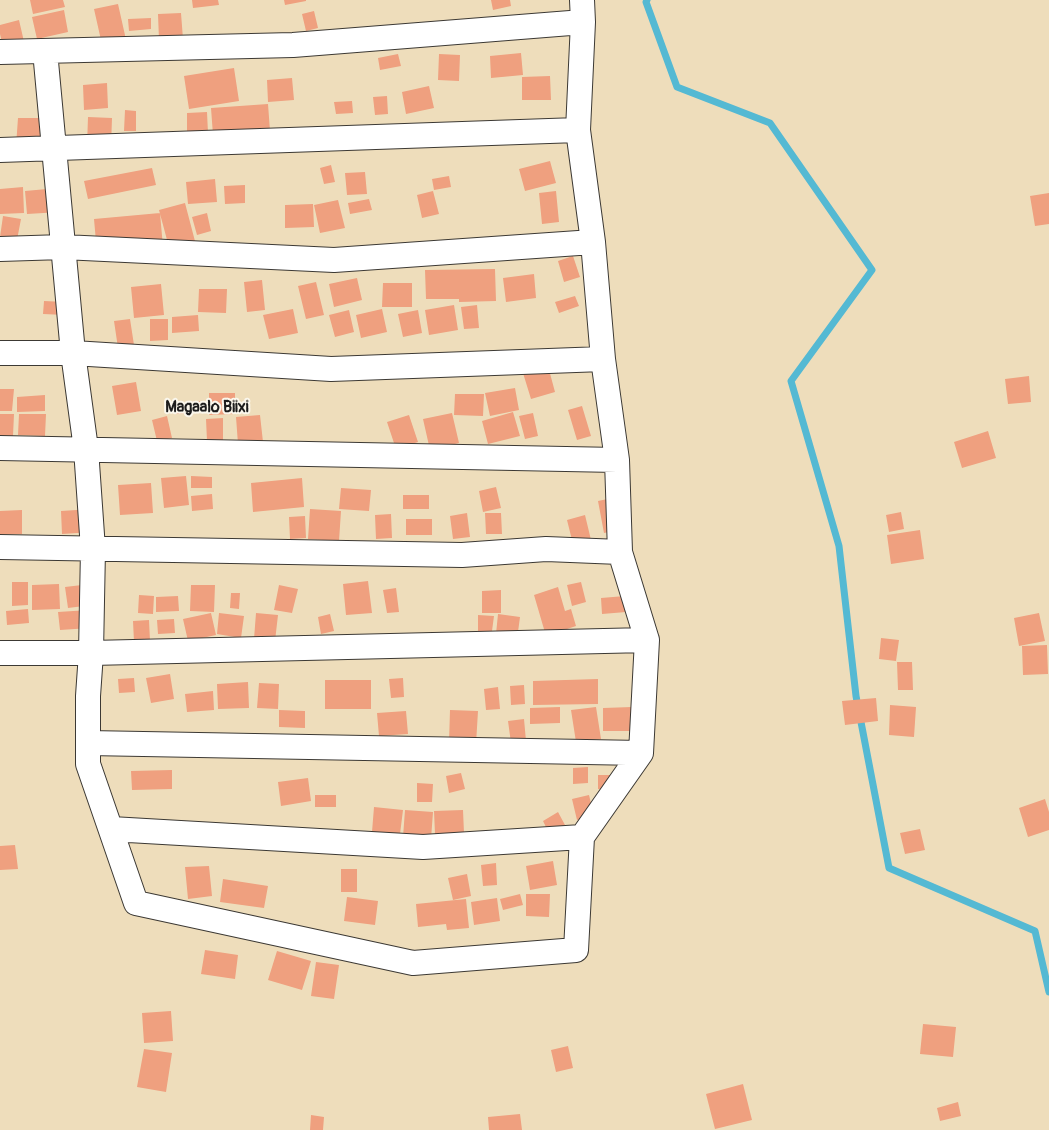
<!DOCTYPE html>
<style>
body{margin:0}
canvas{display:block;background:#edb}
</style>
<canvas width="1049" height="1130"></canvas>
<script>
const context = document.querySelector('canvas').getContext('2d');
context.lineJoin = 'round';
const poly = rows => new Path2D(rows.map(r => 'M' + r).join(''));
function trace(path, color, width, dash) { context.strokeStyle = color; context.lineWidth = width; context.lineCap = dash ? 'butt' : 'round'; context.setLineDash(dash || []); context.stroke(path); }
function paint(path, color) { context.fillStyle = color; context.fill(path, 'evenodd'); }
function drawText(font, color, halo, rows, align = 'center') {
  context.font = font + ' Pangolin,sans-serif'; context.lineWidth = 4; context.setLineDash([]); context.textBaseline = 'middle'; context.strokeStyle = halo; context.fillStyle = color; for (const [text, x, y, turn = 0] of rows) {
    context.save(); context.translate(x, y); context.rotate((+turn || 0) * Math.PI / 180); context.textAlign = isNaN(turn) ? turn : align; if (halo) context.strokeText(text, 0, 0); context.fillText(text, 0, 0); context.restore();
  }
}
const stream = poly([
 [647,0,646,2,677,87,770,123,872,270,791,381,839,546,856,696,889,868,1035,931,1049,992]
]);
const building = poly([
 [30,0,63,0,65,7,33,14],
 [192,0,218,0,219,5,193,8],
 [284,0,306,0,306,1,285,5],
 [491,0,510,0,511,6,493,10],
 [118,4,129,53,105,58,94,9],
 [64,10,68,32,37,39,32,17],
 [314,11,318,28,306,31,302,14],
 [181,13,183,39,159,40,158,14],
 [151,18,151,29,129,31,128,19],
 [19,20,25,46,4,51,0,34,0,25],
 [521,53,523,75,491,78,490,56],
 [398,54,401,66,380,70,378,58],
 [439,54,460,55,459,81,438,80],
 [234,68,239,101,189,109,184,76],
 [550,76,551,100,522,100,522,77],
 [292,78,294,100,268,102,267,80],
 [107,83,108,108,84,110,83,85],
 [429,86,434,108,406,114,402,92],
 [387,96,388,114,375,115,373,97],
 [352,101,353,113,336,114,334,102],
 [268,104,270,131,213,135,211,108],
 [125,110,136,111,136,131,124,131],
 [207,112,208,133,187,134,187,113],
 [88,117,112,118,111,147,87,146],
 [18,118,44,118,43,147,16,146],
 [550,161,556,183,525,191,519,169],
 [331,165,335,182,324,184,320,168],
 [152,168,156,185,88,199,84,181],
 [365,172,367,194,347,195,345,173],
 [449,176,451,187,434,190,432,179],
 [215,179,217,202,188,204,186,182],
 [245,185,245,203,225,204,224,186],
 [23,187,24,213,0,214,0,189],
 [58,188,60,212,27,214,25,191],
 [433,191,439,214,422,218,417,195],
 [556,191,559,222,542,224,539,193],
 [1049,193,1049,224,1035,226,1030,196],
 [369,199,372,210,350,214,348,203],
 [338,200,345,228,320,233,314,205],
 [185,203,196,245,170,251,159,210],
 [313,204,314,227,285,228,285,205],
 [160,213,163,247,97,253,94,219],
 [207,213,211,231,197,235,192,217],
 [3,216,21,219,17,240,0,237],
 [573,256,580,277,564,282,558,261],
 [495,269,496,301,459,302,459,299,426,299,425,270],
 [534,274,536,298,506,302,503,278],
 [357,278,362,300,334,307,329,284],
 [262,280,265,310,247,312,244,282],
 [316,282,324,315,306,319,298,286],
 [383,283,412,283,412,307,382,307],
 [161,284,164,315,134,318,131,287],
 [199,289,227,289,226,313,198,312],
 [575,296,579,306,559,313,555,302],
 [44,301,65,302,65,315,43,314],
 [454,305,458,330,429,335,425,310],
 [477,305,479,328,464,329,461,307],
 [293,309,298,333,269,339,263,315],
 [382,309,387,332,361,338,356,315],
 [349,310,354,332,335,337,329,315],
 [418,310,422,333,403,337,398,314],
 [198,315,199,331,172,333,172,317],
 [130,319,134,345,118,348,114,321],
 [150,319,168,319,168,340,150,341],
 [548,366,555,392,531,399,523,373],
 [1029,376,1031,402,1008,404,1005,379],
 [136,382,141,411,117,415,112,386],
 [515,388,519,410,490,416,485,393],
 [0,389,14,389,12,411,0,411],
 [209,393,235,393,235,414,209,415],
 [455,394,484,394,483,416,454,415],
 [45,395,45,411,17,412,17,397],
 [200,401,201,412,176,414,176,403],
 [582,406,591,436,577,440,568,410],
 [513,412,520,436,488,444,482,421],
 [452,413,459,443,430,450,423,419],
 [533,413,538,436,525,439,519,416],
 [0,414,14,414,13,436,0,436],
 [19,414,46,414,45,436,18,435],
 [260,415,263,442,238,444,236,417],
 [409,415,418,442,396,449,387,422],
 [167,416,172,438,157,441,152,420],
 [223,418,223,440,207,441,206,419],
 [988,431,996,458,962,468,954,442],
 [186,476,189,505,164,508,161,478],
 [191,476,212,477,212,488,191,488],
 [302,478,304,507,253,512,251,483],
 [151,483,153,513,120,515,118,485],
 [496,487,501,508,483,512,479,491],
 [341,488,371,490,369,511,339,509],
 [212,494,213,509,192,511,191,496],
 [403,495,429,495,429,509,403,509],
 [617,497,624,529,604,533,598,501],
 [92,509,93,532,62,534,61,511],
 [310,509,341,511,339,541,308,539],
 [22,510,22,534,0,534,0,511],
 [901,512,904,529,889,532,886,515],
 [467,513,470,537,453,539,450,516],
 [485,513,501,513,502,534,486,534],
 [391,514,392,538,376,539,375,515],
 [585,515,591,540,573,544,567,520],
 [305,516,306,538,290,539,289,517],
 [406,519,432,519,432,535,406,535],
 [920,530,924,559,891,564,887,535],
 [368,581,372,613,346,615,343,584],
 [12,582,28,582,28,605,12,606],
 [581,582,586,602,572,606,567,585],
 [59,584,60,609,32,610,32,585],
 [82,585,84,606,68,608,65,587],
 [191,585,215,585,214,612,190,611],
 [279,585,298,589,292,613,274,610],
 [558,587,565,611,571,609,576,626,546,636,534,595],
 [396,588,399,612,387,613,383,590],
 [501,590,501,613,482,613,482,591],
 [231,593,240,593,239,609,230,608],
 [139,595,154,596,153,614,138,613],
 [637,595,638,611,602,614,601,598],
 [178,596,179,611,156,612,156,597],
 [28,609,29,623,7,625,6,611],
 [89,610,90,628,60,630,58,612],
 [211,613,216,635,188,641,183,619],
 [219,613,244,616,241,638,217,634],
 [256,613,278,615,275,641,254,639],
 [1039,613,1045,641,1019,646,1014,618],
 [330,614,334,631,321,634,318,617],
 [498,614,520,617,516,647,495,644],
 [478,615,494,616,492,631,478,631],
 [174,619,175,633,158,634,157,620],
 [149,620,150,641,134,642,133,621],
 [881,638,899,640,896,661,879,659],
 [1047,645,1048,674,1023,675,1022,646],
 [897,662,912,662,913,690,898,690],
 [170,674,174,699,151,703,146,678],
 [134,678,135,692,119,693,118,679],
 [403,678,404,697,391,698,389,679],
 [598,679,598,704,533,705,533,681],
 [325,680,371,680,371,709,325,709],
 [248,682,249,708,218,709,217,684],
 [259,683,279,684,278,709,257,708],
 [524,685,525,704,511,705,510,686],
 [498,687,500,709,486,710,484,689],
 [213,691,214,710,187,712,185,694],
 [876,698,878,721,845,725,842,701],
 [890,705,916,707,914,737,889,735],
 [560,707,560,723,530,724,530,708],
 [596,707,601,739,576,742,571,710],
 [632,707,632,731,603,731,603,708],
 [279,710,305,711,305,728,279,727],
 [450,710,478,711,476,744,449,743],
 [406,711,408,734,379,736,377,713],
 [524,719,526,741,511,743,508,721],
 [588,767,588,783,573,784,573,768],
 [172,770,172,789,132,790,131,771],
 [461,773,465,789,449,793,446,776],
 [598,775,618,775,618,790,598,789],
 [308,778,311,801,281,806,278,782],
 [417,783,433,784,432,802,417,802],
 [315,795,336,795,336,807,315,807],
 [589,795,594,816,577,820,572,799],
 [1045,799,1049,812,1049,830,1028,837,1019,808],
 [374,807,403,810,400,834,372,832],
 [405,810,433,812,431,839,403,837],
 [463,810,464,833,435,834,434,811],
 [558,812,565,825,549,833,543,821],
 [920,829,925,850,905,854,900,833],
 [15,845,18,869,0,870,0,846],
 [553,861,557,885,530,890,526,866],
 [496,863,497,885,483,886,481,865],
 [209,866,212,896,188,899,185,867],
 [341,869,357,869,357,892,341,892],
 [467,874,471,896,453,900,448,878],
 [223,879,268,886,264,908,220,902],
 [520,894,523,905,503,910,500,899],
 [526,894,550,894,549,917,526,916],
 [347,897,378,901,375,925,344,921],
 [497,898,500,921,474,925,471,902],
 [466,899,469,928,447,930,446,924,418,927,416,904],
 [205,950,238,955,235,979,201,974],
 [277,951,311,961,302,990,268,980],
 [316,962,339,965,334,999,311,996],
 [171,1011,173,1041,144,1043,142,1013],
 [923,1024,956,1027,953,1057,920,1054],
 [568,1046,573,1068,556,1072,551,1050],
 [144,1049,172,1053,166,1092,137,1087],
 [743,1084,752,1120,715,1129,706,1094],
 [958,1102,961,1116,940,1121,937,1108],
 [520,1114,522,1130,489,1130,488,1117],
 [311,1115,324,1117,323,1130,310,1130]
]);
const street = poly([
 [45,51,73,353,86,449,93,549,91,653,88,696,88,764,136,903,413,963,576,950,582,837,641,753,647,640,620,552,617,460,603,359,593,242,578,130,583,22,582,0],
 [0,52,293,45,583,22],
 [0,150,578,130],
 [0,249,63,247,334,260,593,242],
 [0,353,73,353,331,369,603,359],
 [0,448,617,460],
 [0,547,462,555,546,549,620,552],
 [0,653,91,653,647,640],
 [88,743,641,753],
 [111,829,423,847,582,837]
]);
const quarterNames = [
 ["Magaalo Biixi",207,408]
];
trace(stream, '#54b9d3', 7);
paint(building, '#efa07f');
trace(street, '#3c3934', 26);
trace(street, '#fff', 24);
drawText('bold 16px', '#1c1c1c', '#fbf7ec', quarterNames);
</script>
